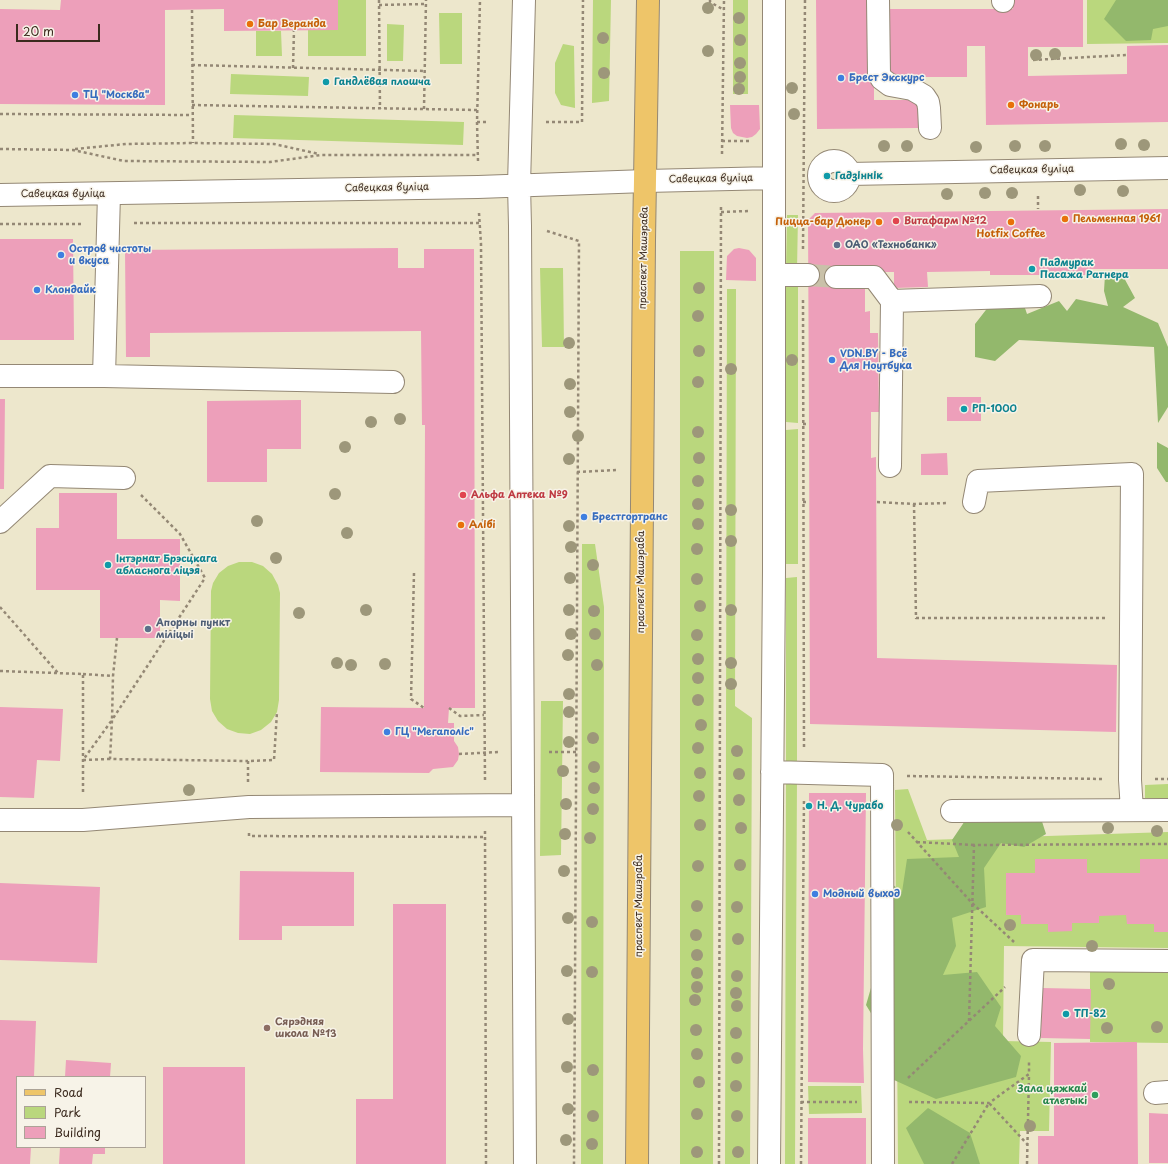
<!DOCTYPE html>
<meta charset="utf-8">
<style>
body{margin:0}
#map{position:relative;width:1168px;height:1164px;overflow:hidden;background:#ede7cc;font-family:"Playpen Sans",sans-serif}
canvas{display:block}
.legend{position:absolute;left:16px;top:1076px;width:130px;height:72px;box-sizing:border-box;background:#f7f3e8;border:1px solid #aca397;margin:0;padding:5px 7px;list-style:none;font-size:12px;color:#3b2a1e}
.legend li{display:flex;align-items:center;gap:8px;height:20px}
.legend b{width:20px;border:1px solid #aca397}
.scale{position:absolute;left:16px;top:24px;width:84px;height:18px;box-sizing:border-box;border:2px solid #3b2a1e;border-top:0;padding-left:5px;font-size:12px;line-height:14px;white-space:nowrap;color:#3b2a1e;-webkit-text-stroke:3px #f7f3e8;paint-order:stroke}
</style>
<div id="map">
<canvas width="1168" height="1164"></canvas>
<ul class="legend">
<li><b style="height:5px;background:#eec569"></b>Road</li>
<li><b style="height:11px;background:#bad77d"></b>Park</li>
<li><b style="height:11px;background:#ed9fba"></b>Building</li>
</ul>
<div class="scale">20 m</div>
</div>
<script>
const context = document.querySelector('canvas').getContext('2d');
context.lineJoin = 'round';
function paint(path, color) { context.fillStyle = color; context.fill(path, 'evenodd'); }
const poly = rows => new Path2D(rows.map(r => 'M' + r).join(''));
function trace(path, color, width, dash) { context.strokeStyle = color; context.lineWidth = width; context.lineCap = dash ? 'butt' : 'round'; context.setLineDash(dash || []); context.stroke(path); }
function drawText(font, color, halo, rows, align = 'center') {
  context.font = font + ' "Playpen Sans",sans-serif'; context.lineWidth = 3; context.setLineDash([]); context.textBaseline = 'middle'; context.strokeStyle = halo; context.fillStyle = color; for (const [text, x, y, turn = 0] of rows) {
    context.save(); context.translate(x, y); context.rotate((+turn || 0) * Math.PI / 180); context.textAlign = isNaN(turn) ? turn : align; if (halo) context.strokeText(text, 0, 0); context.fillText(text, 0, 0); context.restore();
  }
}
const green = poly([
 [338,0,366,0,366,56,308,56,308,30,338,30],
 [593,0,611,0,609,101,592,103],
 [733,0,748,0,748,94,733,94],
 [1087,0,1168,0,1168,43,1087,44],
 [439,13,462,13,462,64,440,64],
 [387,24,404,25,403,61,387,61],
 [256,31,281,31,282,56,256,56],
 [563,44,574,46,575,108,561,105,555,93,555,63],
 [231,74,309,77,308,96,230,94],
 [234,115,464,122,463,145,233,138],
 [787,215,798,215,797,270,786,270],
 [680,251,714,251,713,1164,680,1164],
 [540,268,563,268,564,347,542,347],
 [786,278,798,278,798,423,786,422],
 [727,289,736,289,735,706,752,718,750,1164,725,1164],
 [798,429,798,564,786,564,786,430],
 [582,544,595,544,604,607,603,1164,581,1164],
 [239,562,252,562,263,566,272,574,278,585,280,593,279,700,277,712,271,722,261,730,250,734,238,733,227,729,218,721,212,711,210,699,211,591,213,583,219,573,228,566],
 [797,577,797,766,786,766,786,578],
 [541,701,563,701,561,855,540,856],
 [786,778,797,778,795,1164,785,1164],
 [1168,784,1168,798,1145,798,1145,785],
 [908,789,927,840,1168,832,1168,948,1004,946,1003,1041,1051,1042,1049,1131,1020,1131,1019,1164,898,1164,895,790],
 [1090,967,1168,968,1168,1043,1090,1042],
 [808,1086,861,1086,862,1113,809,1114]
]);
const forest = poly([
 [1116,0,1168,0,1168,26,1153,29,1151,40,1126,41,1104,19],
 [1105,275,1123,276,1135,298,1123,307,1158,323,1168,347,1168,407,1158,423,1154,347,1019,340,995,361,975,357,975,324,996,297,1020,293,1027,314,1059,301,1067,311,1076,299,1108,306,1104,291],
 [1157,442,1168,448,1168,482,1166,482,1157,468],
 [977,803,1038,809,1046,834,1024,847,1001,843,984,868,986,907,952,918,956,946,943,975,977,972,1001,1007,995,1026,1021,1056,1016,1077,936,1099,894,1080,880,1028,866,1005,891,919,887,880,902,892,907,859,959,857,952,840],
 [928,1108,970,1133,980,1164,924,1164,906,1128]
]);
const building = poly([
 [61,0,338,0,338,30,224,31,224,9,165,10,165,105,0,104,0,9,60,10],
 [816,0,874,0,874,100,918,100,918,128,817,129],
 [1013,0,1083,0,1083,47,1028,47,1028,76,1127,74,1127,46,1168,45,1168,122,986,125,985,46,967,46,967,77,890,77,890,9,1013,9],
 [730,105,759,105,760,129,756,134,752,137,747,138,737,136,733,133,731,128],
 [1168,209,1168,269,1090,269,1090,275,990,275,990,271,927,272,928,287,894,288,894,272,884,272,865,287,865,312,870,311,870,333,878,333,879,412,871,412,871,458,876,457,877,658,1117,665,1116,732,810,724,809,424,808,220,815,213],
 [0,239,73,239,74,340,0,340],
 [398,248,398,268,424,268,424,249,474,249,475,708,449,708,448,723,454,723,454,741,458,747,459,754,458,760,453,767,433,769,429,773,320,772,321,707,424,708,425,425,422,425,421,331,150,333,150,357,126,357,125,250],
 [739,248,749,250,756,258,756,281,726,280,727,256,734,249],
 [947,397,981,397,981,421,947,421],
 [0,399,5,399,4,489,0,489],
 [301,400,301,449,267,449,267,482,207,482,207,401],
 [947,453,948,475,921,475,921,454],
 [59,493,117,493,117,539,180,539,180,601,160,600,160,638,100,638,100,590,36,590,36,528,59,528],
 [0,707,63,709,60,761,37,760,34,798,0,797],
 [809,793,866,793,863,1049,864,1083,808,1082],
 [1035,859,1087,859,1087,873,1140,873,1140,859,1168,859,1168,932,1154,932,1154,924,1127,924,1126,915,1099,916,1099,923,1072,923,1072,931,1048,932,1048,924,1021,924,1021,915,1006,915,1006,873,1035,873],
 [240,871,354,872,354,926,282,926,282,940,239,940],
 [0,883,100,887,97,963,0,960],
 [393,904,446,904,446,1164,356,1164,356,1099,393,1099],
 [1042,988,1091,989,1090,1039,1041,1038],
 [0,1020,36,1021,34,1077,17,1077,17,1147,31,1147,30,1164,0,1164],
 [1137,1042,1138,1164,1038,1164,1038,1136,1054,1136,1054,1043],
 [66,1060,111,1063,110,1077,65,1077],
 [163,1067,245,1067,245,1164,163,1164],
 [1149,1113,1168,1114,1168,1163,1149,1163],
 [808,1118,866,1118,866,1164,808,1164],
 [60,1147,105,1147,105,1154,93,1154,92,1164,59,1164]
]);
const minorTunnel = poly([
 [808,275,836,277]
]);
const path = poly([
 [379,0,380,109],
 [710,0,710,2,724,10],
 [379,5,426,4],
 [192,10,193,143],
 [1033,60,1126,55],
 [192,65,425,71],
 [293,68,294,30],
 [192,105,478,110],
 [424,109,426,0],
 [0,114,192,115],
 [477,122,488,122],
 [546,122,582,122,583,0],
 [722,141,749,141],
 [0,149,73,150,124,161,270,162,321,155,478,155],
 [75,149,126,144,193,143,274,144,319,154],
 [722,154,724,0],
 [478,161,477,122,480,0],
 [1038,196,1038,209],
 [721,212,749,211],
 [479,213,481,244,485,780],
 [134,223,479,223],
 [0,224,83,224],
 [547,231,579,241,574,1164],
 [803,249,805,0],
 [803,300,804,747],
 [803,424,809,424],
 [577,472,617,470],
 [141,495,180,534,205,578,112,720,110,759,248,761],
 [803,502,809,502],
 [877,502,914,504,948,503],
 [914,504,916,618,1105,618],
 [414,573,411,699,424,708],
 [0,607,58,673],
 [0,671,83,674,83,795],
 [83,674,113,676],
 [449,708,460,716,484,715],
 [549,752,576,752],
 [459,754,498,752],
 [110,759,83,760,112,720,113,676,117,638],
 [907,776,1104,779],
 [1155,779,1168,779],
 [248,782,248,761,274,760,277,712],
 [485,831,486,1164],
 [908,832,972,903,1014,942],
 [249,833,249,836,485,837],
 [917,842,974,845],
 [969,1021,974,845,1168,844],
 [908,1078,1005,987],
 [801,1102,857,1102],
 [909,1102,989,1103,1029,1074,1029,1060],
 [719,1164,721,205],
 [801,1164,804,798],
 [952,1164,989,1103,1028,1145],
 [1027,1164,1029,1075]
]);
const minor = poly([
 [524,0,519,185,520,226,525,1164],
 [878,0,879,74,882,79,890,85,912,89,924,96,928,102,929,108,930,128],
 [1003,0,1003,1],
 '819 176a15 15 0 1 1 30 0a15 15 0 1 1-30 0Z',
 [849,174,1168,168],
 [0,195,478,187,646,181,774,178],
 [774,275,808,275],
 [836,277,874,277,892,301,890,466],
 [892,301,1040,296],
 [0,376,104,376,393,382],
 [104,376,109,194],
 [974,502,978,481,1132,474,1130,780,1132,810],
 [0,522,50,476,124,478],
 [772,772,882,775,883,1164],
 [952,811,1168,810],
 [0,820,83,820,249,807,523,805],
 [1029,1035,1033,960,1168,961],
 [1155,1093,1168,1092],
 [769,1164,774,571,774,0]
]);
const major = poly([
 [637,1164,644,240,648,0]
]);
const trees = [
 [708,8],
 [739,18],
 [603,38],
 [740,40],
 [708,51],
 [1055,54],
 [1036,55],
 [740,63],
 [604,73],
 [740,77],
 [792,88],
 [739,89],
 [794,114],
 [1121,144],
 [1144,145],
 [884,146],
 [907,146],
 [1015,146],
 [1045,146],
 [976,147],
 [1080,190],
 [1123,191],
 [985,193],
 [1012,193],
 [947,194],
 [699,288],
 [698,316],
 [569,343],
 [699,351],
 [792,360],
 [731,369],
 [698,382],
 [570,384],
 [570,412],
 [400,419],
 [371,422],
 [698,432],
 [578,436],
 [345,447],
 [699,458],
 [569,459],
 [698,481],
 [335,494],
 [698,504],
 [731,510],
 [257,521],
 [698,524],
 [569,526],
 [347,533],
 [731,541],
 [571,547],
 [697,549],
 [276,558],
 [593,565],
 [570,578],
 [697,579],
 [700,606],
 [366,610],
 [569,610],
 [731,610],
 [594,611],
 [299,613],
 [571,634],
 [595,634],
 [697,635],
 [568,655],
 [698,659],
 [337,663],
 [731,663],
 [385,664],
 [351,665],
 [597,665],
 [698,678],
 [731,684],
 [569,694],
 [698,700],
 [569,712],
 [701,725],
 [593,738],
 [569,742],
 [698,748],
 [737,751],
 [594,767],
 [563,771],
 [700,773],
 [739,774],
 [594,788],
 [189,790],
 [699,796],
 [739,800],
 [566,804],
 [593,809],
 [700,825],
 [897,825],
 [741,828],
 [1108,828],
 [1157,831],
 [565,834],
 [590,838],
 [740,865],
 [698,866],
 [564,871],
 [697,906],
 [737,907],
 [568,918],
 [592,922],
 [1010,925],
 [696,935],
 [738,939],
 [1092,946],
 [697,955],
 [567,971],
 [592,972],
 [697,973],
 [737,976],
 [1109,984],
 [697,987],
 [736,993],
 [695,1000],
 [737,1006],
 [568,1019],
 [1157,1027],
 [1107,1028],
 [696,1030],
 [736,1033],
 [697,1054],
 [737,1058],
 [567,1067],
 [593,1070],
 [699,1082],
 [736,1086],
 [568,1109],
 [697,1114],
 [593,1116],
 [737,1116],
 [1030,1126],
 [566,1140],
 [592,1144],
 [697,1152],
 [738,1152]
];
const markers = [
 [250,24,4,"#e8710a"],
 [841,78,4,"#3f7fe0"],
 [326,82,4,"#0f9aa8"],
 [75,95,4,"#3f7fe0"],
 [1011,105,4,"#e8710a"],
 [827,176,4,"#0f9aa8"],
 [1065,219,4,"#e8710a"],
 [896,221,4,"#e0444e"],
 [879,222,4,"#e8710a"],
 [1011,222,4,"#e8710a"],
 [837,245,4,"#5c6f8a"],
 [61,255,4,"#3f7fe0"],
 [1032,269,4,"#0f9aa8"],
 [37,290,4,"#3f7fe0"],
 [832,360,4,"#3f7fe0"],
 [964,409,4,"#0f9aa8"],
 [463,495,4,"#e0444e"],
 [584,517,4,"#3f7fe0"],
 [461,525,4,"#e8710a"],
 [108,565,4,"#0f9aa8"],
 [148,629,4,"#5c6f8a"],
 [387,732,4,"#3f7fe0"],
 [809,806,4,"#0f9aa8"],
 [815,894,4,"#3f7fe0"],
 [1066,1014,4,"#0f9aa8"],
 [267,1028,4,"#8d6e63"],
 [1095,1095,4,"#2e9e5b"]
];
const foodNames = [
 ["Бар Веранда",258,24],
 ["Фонарь",1019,105],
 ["Пельменная 1961",1073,219],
 ["Пицца-бар Дюнер",871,222,"right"],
 ["Hotfix Coffee",1011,234,"center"],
 ["Алібі",469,525]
];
const shopNames = [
 ["Брест Экскурс",849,78],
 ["ТЦ \"Москва\"",83,95],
 ["Остров чистоты",69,249],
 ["и вкуса",69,261],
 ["Клондайк",45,290],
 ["VDN.BY - Всё",840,354],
 ["Для Ноутбука",840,366],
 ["Брестгортранс",592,517],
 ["ГЦ \"Мегаполіс\"",395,732],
 ["Модный выход",823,894]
];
const cultureNames = [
 ["Гандлёвая плошча",334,82],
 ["Гадзіннік",835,176],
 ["Падмурак",1040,263],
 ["Пасажа Ратнера",1040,275],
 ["РП-1000",972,409],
 ["Інтэрнат Брэсцкага",116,559],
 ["абласнога ліцэя",116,571],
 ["Н. Д. Чурабо",817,806],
 ["ТП-82",1074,1014]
];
const streetNames = [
 ["Савецкая вуліца",1032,170,-1],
 ["Савецкая вуліца",711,179,-1],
 ["Савецкая вуліца",387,188,-1],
 ["Савецкая вуліца",63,194],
 ["праспект Машэрава",644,258,-89],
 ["праспект Машэрава",641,582,-90],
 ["праспект Машэрава",639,906,-90]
];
const healthNames = [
 ["Витафарм №12",904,221],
 ["Альфа Аптека №9",471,495]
];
const serviceNames = [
 ["ОАО «Технобанк»",845,245],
 ["Апорны пункт",156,623],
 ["міліцыі",156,635]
];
const educationNames = [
 ["Сярэдняя",275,1022],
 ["школа №13",275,1034]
];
const leisureNames = [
 ["Зала цяжкай",1087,1089],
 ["атлетыкі",1087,1101]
];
paint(green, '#bad77d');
paint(forest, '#93b86c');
paint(building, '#ed9fba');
trace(minorTunnel, '#c9c1a9', 22, [22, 11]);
trace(minor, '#948875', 24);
trace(major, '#948875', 24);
trace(path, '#948875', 2.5, [3, 3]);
trace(minor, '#fff', 22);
trace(major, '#eec569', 22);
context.fillStyle = '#9d977a';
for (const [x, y] of trees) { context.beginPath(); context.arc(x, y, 6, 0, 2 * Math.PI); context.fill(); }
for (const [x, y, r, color] of markers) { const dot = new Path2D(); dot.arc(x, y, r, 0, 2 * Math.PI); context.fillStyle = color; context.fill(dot); trace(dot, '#f7f3e8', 1.5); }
drawText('bold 10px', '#c56008', '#f7f3e8', foodNames, 'left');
drawText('bold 10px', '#366cbe', '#f7f3e8', shopNames, 'left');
drawText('bold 10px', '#0d838f', '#f7f3e8', cultureNames, 'left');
drawText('10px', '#3b2a1e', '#f7f3e8', streetNames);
drawText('bold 10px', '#be3a42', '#f7f3e8', healthNames, 'left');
drawText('bold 10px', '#4e5e75', '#f7f3e8', serviceNames, 'left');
drawText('bold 10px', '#785e54', '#f7f3e8', educationNames, 'left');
drawText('bold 10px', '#27864d', '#f7f3e8', leisureNames, 'right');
</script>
